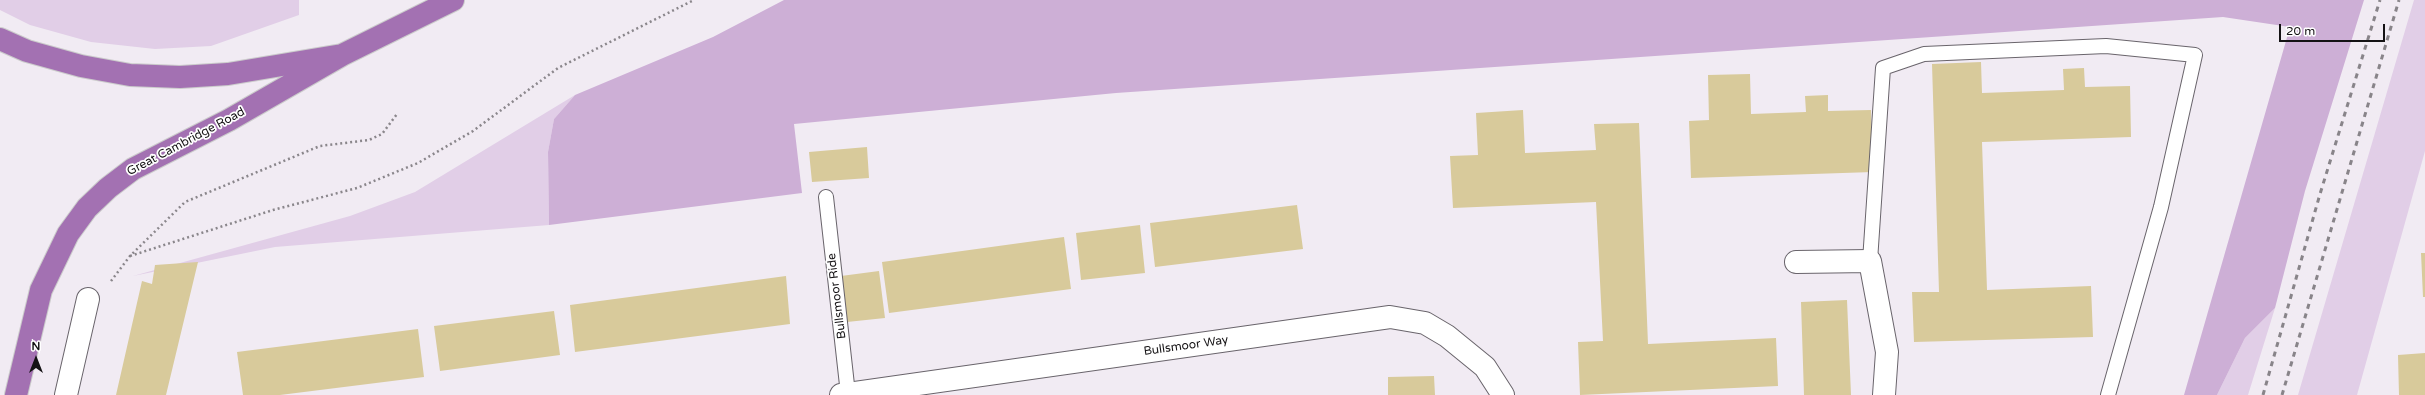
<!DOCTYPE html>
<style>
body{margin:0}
#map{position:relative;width:2425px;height:395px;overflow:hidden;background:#f1ebf3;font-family:"Varela Round",sans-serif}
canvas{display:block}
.north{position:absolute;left:16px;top:339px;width:40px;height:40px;-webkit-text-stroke:3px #fff;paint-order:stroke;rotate:0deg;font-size:11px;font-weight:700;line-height:16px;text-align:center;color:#141214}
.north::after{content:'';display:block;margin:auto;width:14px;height:18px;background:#141214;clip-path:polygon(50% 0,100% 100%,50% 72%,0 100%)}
.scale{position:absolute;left:2279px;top:24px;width:106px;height:18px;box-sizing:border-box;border:2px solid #141214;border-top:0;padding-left:5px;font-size:12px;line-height:14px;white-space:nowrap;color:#141214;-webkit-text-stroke:3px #fff;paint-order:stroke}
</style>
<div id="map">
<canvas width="2425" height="395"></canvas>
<div class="north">N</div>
<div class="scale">20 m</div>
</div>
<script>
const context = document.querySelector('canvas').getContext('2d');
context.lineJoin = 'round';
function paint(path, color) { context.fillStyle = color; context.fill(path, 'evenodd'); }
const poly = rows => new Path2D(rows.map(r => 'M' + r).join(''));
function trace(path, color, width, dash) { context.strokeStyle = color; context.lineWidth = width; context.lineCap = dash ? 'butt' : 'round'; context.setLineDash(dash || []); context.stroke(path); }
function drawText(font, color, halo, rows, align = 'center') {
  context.font = font + ' "Varela Round",sans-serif'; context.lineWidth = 3.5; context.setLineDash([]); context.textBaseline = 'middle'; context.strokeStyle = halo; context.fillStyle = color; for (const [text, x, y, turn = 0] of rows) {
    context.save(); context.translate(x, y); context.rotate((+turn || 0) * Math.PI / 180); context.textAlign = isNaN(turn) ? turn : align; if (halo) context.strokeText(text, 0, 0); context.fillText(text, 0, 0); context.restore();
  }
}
const green = poly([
 [0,0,299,0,299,15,211,46,155,49,91,42,30,25,0,10],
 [2414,0,2425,0,2425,151,2357,395,2298,395],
 [575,95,554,119,548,152,549,225,275,247,133,276,350,216,415,192],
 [2275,308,2248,395,2217,395,2245,338]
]);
const forest = poly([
 [784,0,2364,0,2305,191,2275,308,2245,338,2217,395,2184,395,2290,27,2223,17,1116,93,794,124,802,193,549,225,548,152,554,119,575,95,713,37]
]);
const building = poly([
 [1981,62,1982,93,2064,90,2063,69,2084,68,2085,87,2130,86,2131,137,1982,142,1987,290,2091,286,2093,337,1914,342,1912,292,1939,292,1932,64],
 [1750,74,1751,114,1806,112,1805,96,1828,95,1828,111,1871,110,1873,172,1691,178,1689,121,1709,120,1708,75],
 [1523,110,1525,153,1596,150,1594,124,1639,123,1648,344,1776,338,1778,386,1580,395,1578,342,1603,341,1596,202,1453,208,1450,156,1478,155,1476,113],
 [867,147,869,178,812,182,809,152],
 [1297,205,1303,249,1155,267,1150,223],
 [1140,225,1145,273,1081,280,1076,233],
 [1064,237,1071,289,889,313,882,262],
 [2421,253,2425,253,2425,297,2423,297],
 [198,262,166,395,116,395,142,281,152,284,155,265],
 [879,271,885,318,847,322,841,276],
 [786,276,790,324,575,352,570,305],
 [1847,300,1851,395,1804,395,1801,302],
 [554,311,560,355,440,371,434,326],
 [418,329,424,377,280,395,243,395,237,352],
 [2425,353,2425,395,2399,395,2398,355],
 [1434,376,1435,395,1388,395,1388,377]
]);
const path = poly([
 [130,256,273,210,357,188,418,163,473,131,558,68,694,0],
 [111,281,130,256,185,202,320,146,369,140,382,134,397,114]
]);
const lane = poly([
 [826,197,848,394],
 [1870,261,1883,68,1924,54,2106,46,2195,55,2161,207,2108,395]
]);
const street = poly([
 [1796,262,1870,261,1887,352,1884,395],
 [66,395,88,299],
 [841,395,1390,317,1425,323,1447,336,1485,367,1503,395]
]);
const highway = poly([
 [0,39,27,51,81,66,130,75,180,77,228,74,342,55,453,0],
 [16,395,41,290,68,234,87,208,108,188,133,169,229,120,342,55]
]);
const rail = poly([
 [2263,395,2320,194,2380,0],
 [2282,395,2399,0]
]);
const streetNames = [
 ["Great Cambridge Road",186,142,-28],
 ["Bullsmoor Ride",837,296,-97],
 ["Bullsmoor Way",1186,346,-8]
];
paint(green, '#e1cee7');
paint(forest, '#cdafd6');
paint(building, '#d8ca9b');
trace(lane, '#69646b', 16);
trace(street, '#69646b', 24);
trace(highway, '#cbcbcb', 24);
trace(path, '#8a868b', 2.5, [2, 3]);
trace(lane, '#fff', 14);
trace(street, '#fff', 22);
trace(highway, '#a371b2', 22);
trace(rail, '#888489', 3, [5, 5]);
drawText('12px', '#141214', '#fff', streetNames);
</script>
